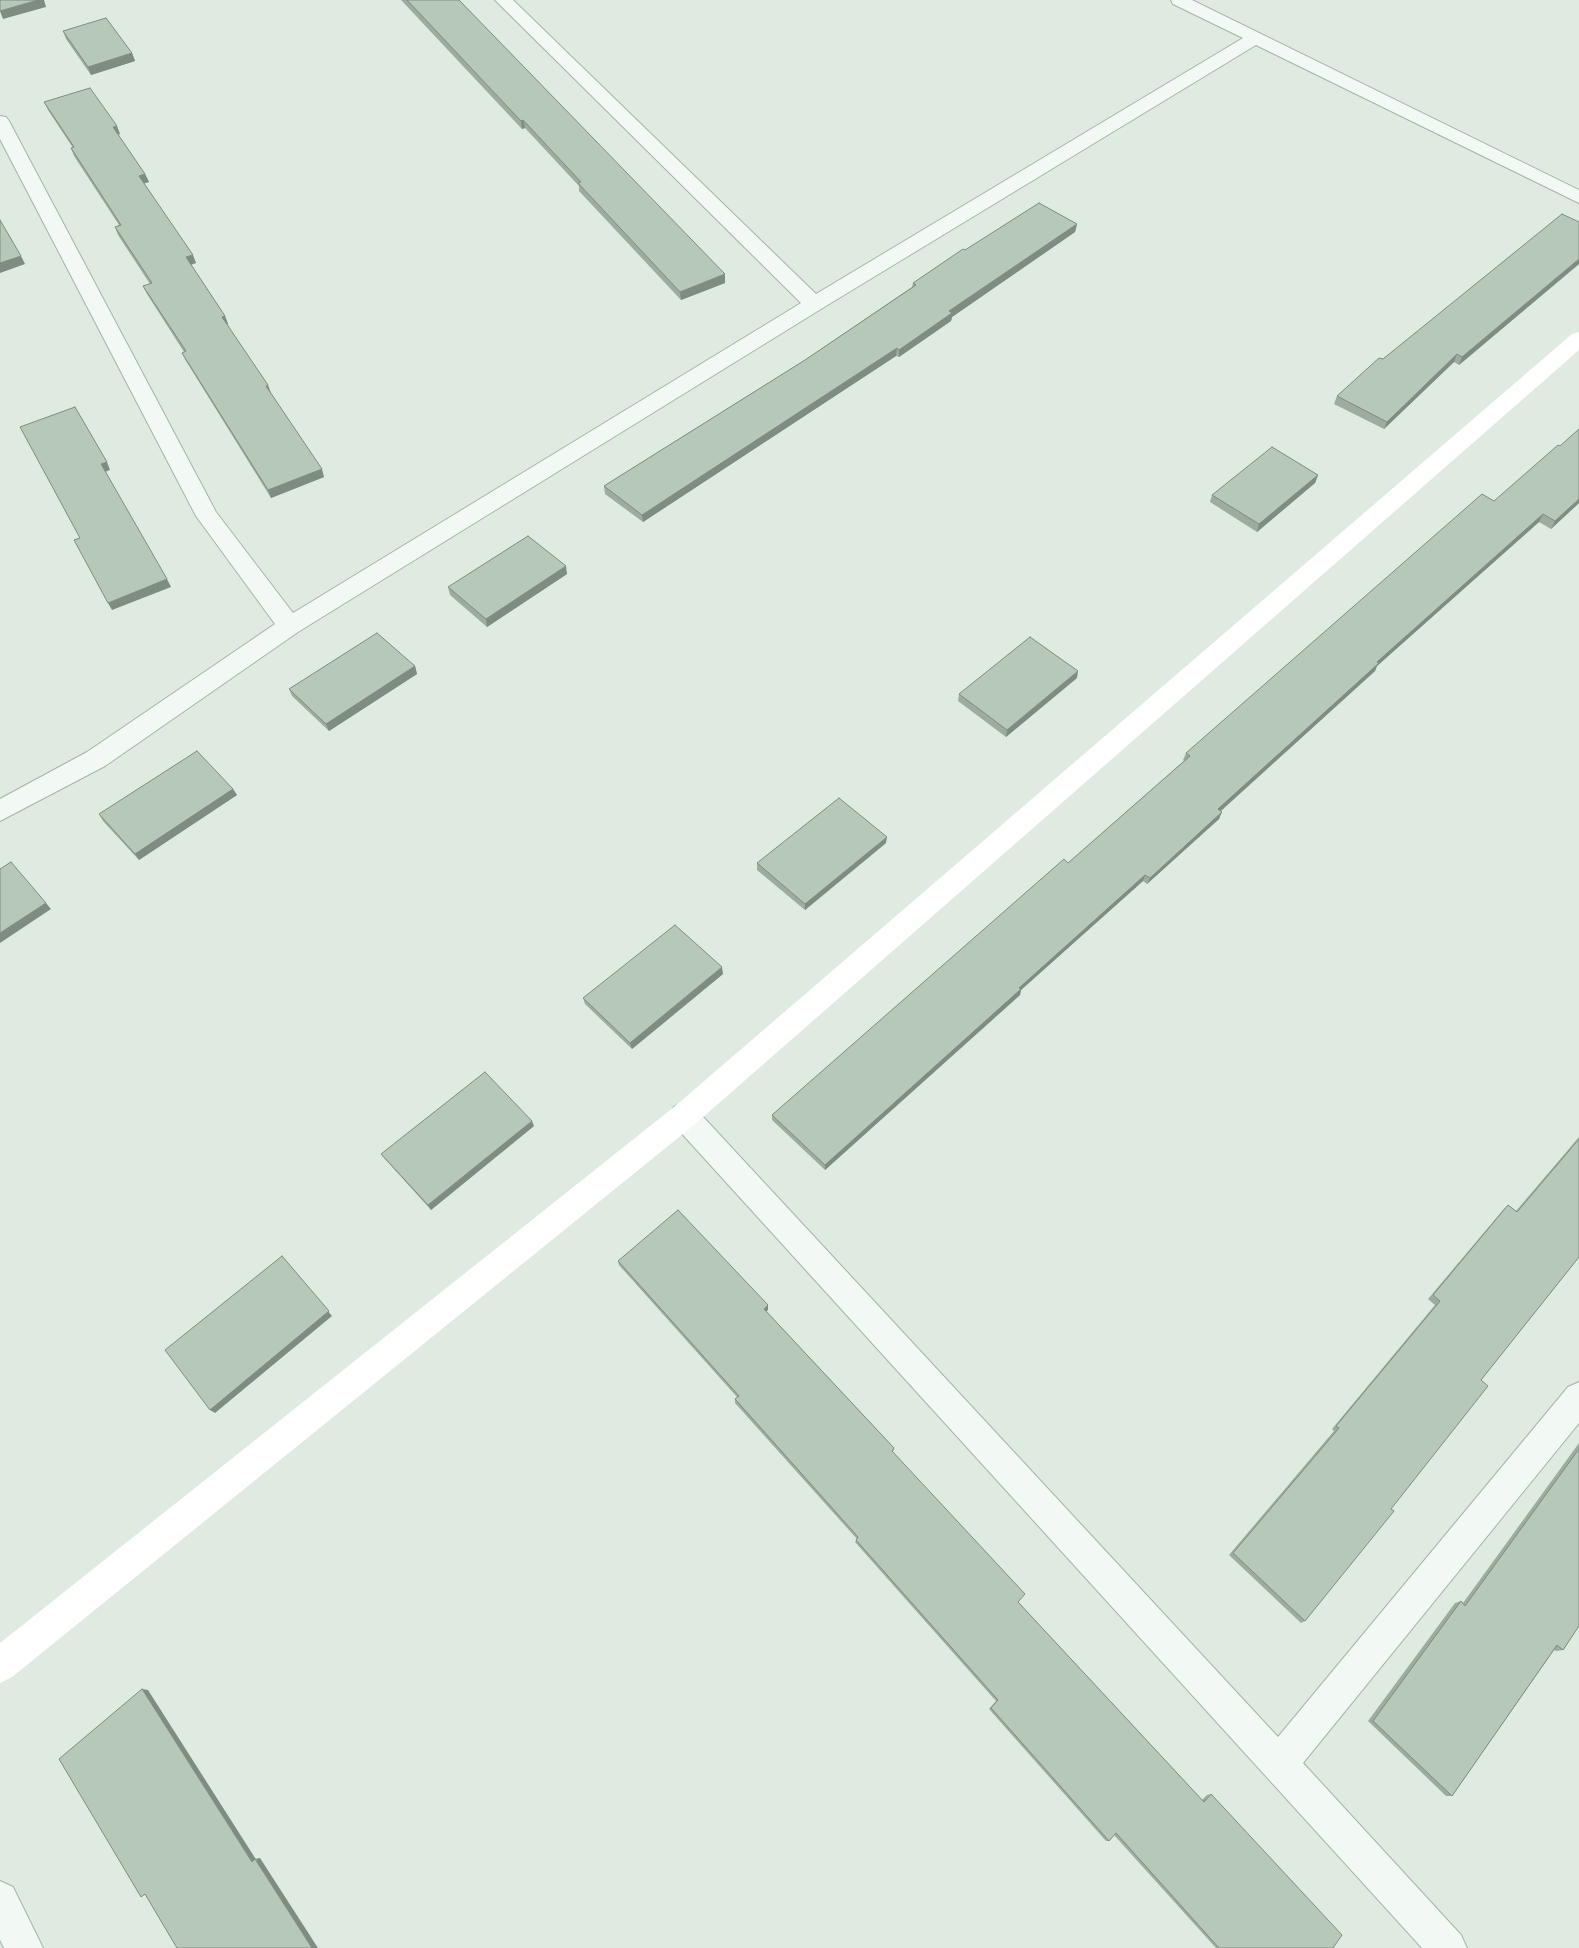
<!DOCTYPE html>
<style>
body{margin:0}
canvas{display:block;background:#dfeae0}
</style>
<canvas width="1579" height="1948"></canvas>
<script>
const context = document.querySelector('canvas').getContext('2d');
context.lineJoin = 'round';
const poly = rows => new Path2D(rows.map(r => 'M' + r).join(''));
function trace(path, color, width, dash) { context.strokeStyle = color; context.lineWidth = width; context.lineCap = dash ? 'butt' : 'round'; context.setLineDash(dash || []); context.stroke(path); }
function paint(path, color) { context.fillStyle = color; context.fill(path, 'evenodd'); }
const street = poly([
 [495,0,513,0,816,294,1243,38,1173,4,1171,0,1192,0,1579,190,1579,203,1256,45,821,309,298,632,105,766,0,821,0,799,87,752,275,624,196,516,0,139,0,116,6,117,9,121,216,512,293,613,801,303,495,0],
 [684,1103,694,1107,1278,1737,1568,1387,1579,1382,1579,1423,1303,1763,1461,1935,1467,1948,1422,1948,674,1125,669,1116,674,1107,684,1103],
 [0,1881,13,1887,43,1948,4,1948,0,1940,0,1881]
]);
const secondary = poly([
 [1579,332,1579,350,694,1125,12,1677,0,1683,0,1643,674,1107,1572,334,1579,332]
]);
const wall = poly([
 [401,0,459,0,725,283,681,300,579,191,579,186,525,128,522,129],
 [63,31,132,53,135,61,91,75,66,39],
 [44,102,120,134,118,135,145,174,149,182,144,183,196,263,191,265,225,316,228,324,227,324,324,477,271,498,186,361,182,353,184,352,147,294,143,286,150,284,118,235,115,227,119,225,74,156,71,148,73,148,48,110],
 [1579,222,1579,264,1459,365,1454,362,1384,429,1334,404,1337,396,1383,359],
 [1077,224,1075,232,952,317,951,321,899,357,896,356,643,522,605,494,604,486,805,360,912,287,913,283,965,250],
 [1318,475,1315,483,1257,532,1210,502,1212,495],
 [1494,501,1579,503,1551,529,1539,522,1377,666,1375,671,1221,811,1219,819,1147,884,1143,881,1021,990,1020,995,825,1170,772,1120,772,1115,1068,863,1184,761,1183,760,1186,753],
 [567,574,487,627,450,595,448,587],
 [415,666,417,674,329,731,292,696,289,689],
 [1077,678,1006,737,958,701,959,694],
 [233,789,237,795,139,860,103,821,99,814],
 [886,843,805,910,757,870,757,863],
 [723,974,632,1049,585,1004,583,998],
 [534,1126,431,1210,385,1159,381,1154],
 [1579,1137,1579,1257,1481,1380,1391,1509,1305,1621,1301,1623,1229,1555,1334,1431,1332,1429,1435,1305,1428,1299,1503,1210,1508,1205,1516,1211],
 [618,1261,768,1310,766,1311,894,1448,893,1452,1018,1602,1202,1800,1207,1795,1211,1794,1333,1948,1216,1948,1114,1835,1109,1841,1106,1841,989,1709,996,1701,855,1542,857,1539,735,1403,735,1399,737,1397,619,1265],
 [1579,1443,1579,1626,1563,1650,1556,1651,1554,1650,1452,1796,1446,1796,1368,1721,1455,1603,1461,1601,1463,1603]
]);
const shadedWall = poly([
 [38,0,44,0,46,7,3,19,0,11],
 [132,53,135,61,91,75,88,67],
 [523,120,525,128,522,129,521,121],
 [117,126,120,134,116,135,113,127],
 [145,174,149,182,142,184,139,176],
 [1077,224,1075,232,952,317,951,321,899,357,899,350,949,311],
 [193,255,196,263,189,265,186,257],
 [21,256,25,264,0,273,0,263],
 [1579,259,1579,264,1459,365,1462,357],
 [725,274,725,283,681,300,680,292],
 [225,316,228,324,225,325,222,317],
 [897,348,896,356,643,522,642,515],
 [1457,354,1454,362,1384,429,1387,422],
 [268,385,271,393,268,394,266,386],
 [107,462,110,470,105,472,101,464],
 [322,469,324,477,271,498,268,490],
 [1318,475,1315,483,1257,532,1259,524],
 [1579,499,1579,503,1551,529,1555,521],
 [1543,514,1539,522,1377,666,1375,671,1215,816,1218,809,1377,662],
 [566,566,567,574,487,627,486,619],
 [167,579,171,587,112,610,108,603],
 [415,666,417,674,329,731,326,724],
 [1078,671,1077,678,1006,737,1007,730],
 [233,789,237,795,139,860,135,854],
 [1222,812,1219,819,1147,884,1150,878],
 [887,837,886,843,805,910,805,904],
 [1145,875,1143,881,1021,990,1020,995,825,1170,825,1165,1019,988],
 [46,903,51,909,0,943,0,933],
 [722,967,723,974,632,1049,630,1043],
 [532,1121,534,1126,431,1210,428,1205],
 [282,1256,332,1316,215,1413,210,1410],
 [768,1305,768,1310,764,1313,764,1309],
 [142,1689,148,1690,257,1861,252,1862],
 [260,1858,318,1948,312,1948,255,1859]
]);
const building = poly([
 [0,0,38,0,0,11,0,0],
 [407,0,459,0,725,274,680,292,578,183,581,182,523,120,521,121,407,0],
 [106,18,132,53,88,67,63,31,106,18],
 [90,88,117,126,113,127,145,174,139,176,193,255,186,257,225,316,222,317,268,385,266,386,322,469,268,490,182,353,186,351,143,286,152,283,115,227,121,225,71,148,74,147,44,102,90,88],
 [1039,203,1077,224,949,311,952,313,899,350,897,348,642,515,604,486,805,360,916,285,913,283,963,249,965,250,1039,203],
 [1562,214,1579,222,1579,259,1462,357,1457,354,1387,422,1337,396,1379,358,1383,359,1562,214],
 [0,220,21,256,0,263,0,220],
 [75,407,107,462,101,464,167,579,108,603,74,540,80,538,20,427,75,407],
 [1579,429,1579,499,1555,521,1543,514,1377,662,1379,663,1218,809,1222,812,1150,878,1145,875,1019,988,1021,989,825,1165,772,1115,1064,859,1068,863,1190,756,1186,753,1482,494,1494,501,1558,445,1560,446,1579,429],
 [1272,447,1318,475,1259,524,1212,495,1272,447],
 [528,536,566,566,486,619,448,587,528,536],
 [377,633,415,666,326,724,289,689,377,633],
 [1030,637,1078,671,1007,730,959,694,1030,637],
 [197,751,233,789,135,854,99,814,197,751],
 [839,798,887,837,805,904,757,863,839,798],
 [11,862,46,903,0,933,0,869,11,862],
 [675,925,722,967,630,1043,583,998,675,925],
 [485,1072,532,1121,428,1205,381,1154,485,1072],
 [1579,1139,1579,1257,1481,1380,1488,1386,1391,1509,1394,1511,1305,1621,1233,1553,1339,1428,1336,1426,1440,1301,1433,1295,1508,1205,1517,1212,1579,1139],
 [678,1210,768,1305,764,1309,894,1448,892,1451,1025,1594,1018,1602,1204,1802,1211,1794,1342,1935,1333,1948,1219,1948,1116,1833,1109,1841,991,1708,998,1700,856,1540,858,1537,735,1399,739,1396,618,1261,678,1210],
 [282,1256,329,1311,210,1410,165,1350,282,1256],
 [1579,1449,1579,1626,1563,1650,1557,1645,1452,1796,1373,1721,1461,1601,1465,1606,1579,1449],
 [142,1689,252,1862,255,1859,312,1948,177,1948,145,1894,141,1897,59,1759,142,1689]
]);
trace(street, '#a4b5a6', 2);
paint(street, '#f2f8f3');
paint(secondary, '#fff');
paint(wall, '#9dac9e');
paint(shadedWall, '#7f8c81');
paint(building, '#b6c8b8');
trace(building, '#7f8c81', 1);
</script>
